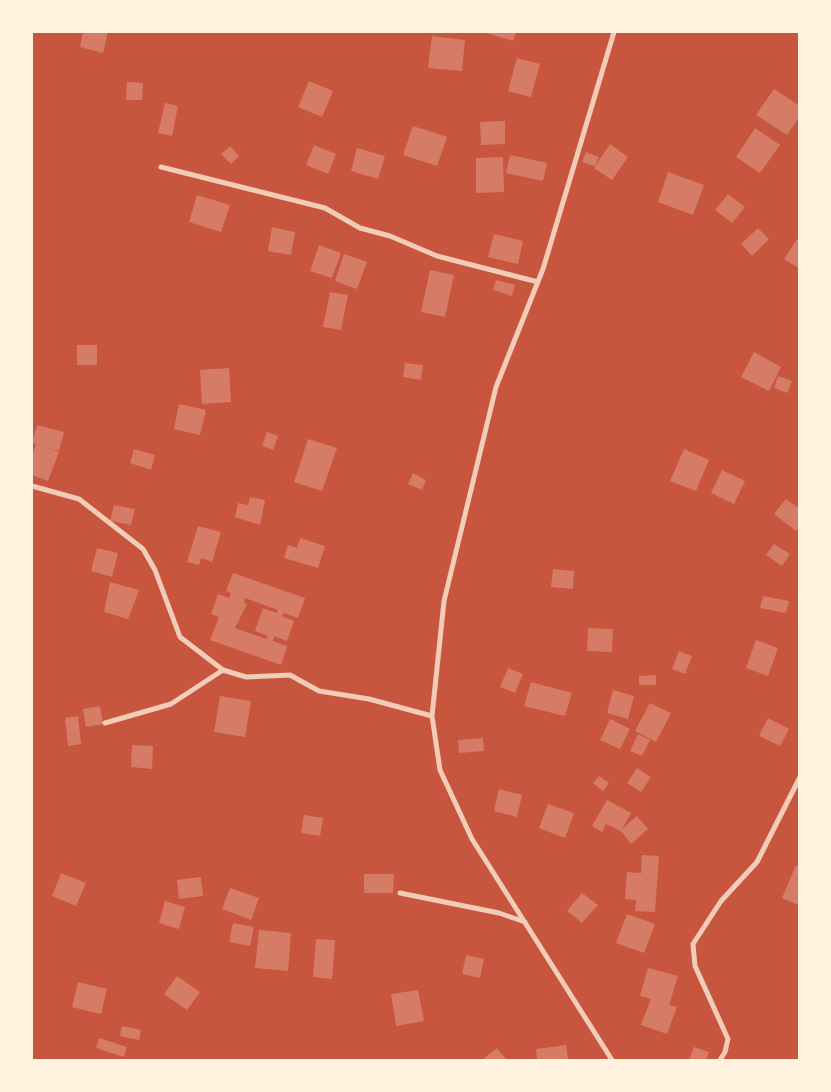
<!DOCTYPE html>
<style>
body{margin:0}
#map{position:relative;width:831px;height:1092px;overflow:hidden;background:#c8553d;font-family:Manrope,sans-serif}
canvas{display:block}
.frame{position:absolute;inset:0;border:33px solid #fff3e0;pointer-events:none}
</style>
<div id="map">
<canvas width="831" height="1092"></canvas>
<div class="frame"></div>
</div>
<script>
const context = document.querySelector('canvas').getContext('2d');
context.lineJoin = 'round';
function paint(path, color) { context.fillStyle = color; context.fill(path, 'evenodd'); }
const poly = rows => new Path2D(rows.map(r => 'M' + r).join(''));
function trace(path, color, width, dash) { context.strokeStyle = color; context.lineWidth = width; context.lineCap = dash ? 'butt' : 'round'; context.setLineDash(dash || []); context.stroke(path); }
const building = poly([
 [83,32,108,32,103,53,80,47],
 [483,32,516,32,513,41],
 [432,36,465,40,462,71,428,68],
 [517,58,540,64,531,97,508,91],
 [309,81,333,91,322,117,298,107],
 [127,82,143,83,142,100,126,100],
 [774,89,800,106,800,116,787,135,756,115],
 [165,103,178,106,172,136,158,133],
 [505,121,505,144,481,145,480,122],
 [413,126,447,137,437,166,403,155],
 [755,128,780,145,760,173,736,157],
 [610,144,628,157,612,180,594,168],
 [314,145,336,154,328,174,306,165],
 [230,146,239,156,231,164,221,154],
 [357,148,385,156,378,179,351,171],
 [586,152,599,157,595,166,582,162],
 [510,155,547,163,543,181,506,173],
 [503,157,504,192,476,193,476,158],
 [668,172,704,185,693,215,658,202],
 [728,194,745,207,732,223,715,210],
 [197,195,230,205,221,232,189,222],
 [272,227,295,232,291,255,268,251],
 [758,228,769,239,752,256,741,244],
 [494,234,523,241,518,264,488,257],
 [797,239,800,240,800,269,784,259],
 [319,245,341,253,332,278,310,271],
 [344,254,367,262,357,289,335,281],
 [430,270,454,275,445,317,421,312],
 [496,280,515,285,512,296,493,290],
 [330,292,348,295,341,330,323,327],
 [77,345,97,345,97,365,77,365],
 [754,352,781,367,769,391,741,377],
 [405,363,423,365,421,380,403,377],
 [229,368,231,402,202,404,200,370],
 [778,376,792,381,787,393,774,388],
 [179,404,206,410,200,435,174,429],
 [37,425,64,432,59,451,45,447,59,452,48,481,32,475,32,456,36,444,32,443],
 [267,432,278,436,273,450,262,446],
 [308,439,337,448,322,491,294,482],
 [134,449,155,455,151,470,130,463],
 [684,449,709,460,696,491,670,481],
 [722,470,745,481,734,504,711,493],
 [413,473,426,480,422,490,408,484],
 [250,497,265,500,260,525,235,517,238,503,248,505],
 [786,499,800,509,800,526,796,531,774,514],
 [114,505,135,509,131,525,110,521],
 [198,526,221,532,212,562,201,558,199,565,187,562],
 [300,538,325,546,318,568,284,558,288,545,297,548],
 [774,544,790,554,782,566,766,555],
 [97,548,118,553,112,577,91,571],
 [553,569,574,571,573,589,551,587],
 [233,573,305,598,298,618,284,613,282,616,294,621,287,641,274,636,273,641,287,646,281,665,210,640,219,617,211,614,218,594,229,598,231,593,226,591],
 [245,598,278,610,277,613,263,608,255,631,268,636,266,639,235,628,247,604,244,603],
 [110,582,139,590,128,619,104,612],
 [763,596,789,601,786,613,760,608],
 [588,628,613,629,612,652,587,651],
 [756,640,778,648,768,676,746,668],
 [679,651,692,656,685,674,672,669],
 [508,668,523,674,515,693,500,687],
 [656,675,656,685,639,685,639,676],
 [531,682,572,693,565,716,524,706],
 [613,690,634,696,628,719,607,713],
 [220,696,251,701,245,737,214,732],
 [650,703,671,713,656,742,635,731],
 [100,706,103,724,86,727,83,709],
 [78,716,81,744,68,746,65,718],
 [768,718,789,729,780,746,759,736],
 [610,719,630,729,620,749,600,740],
 [638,734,650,740,642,756,630,751],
 [483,738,484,751,459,753,458,740],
 [132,745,153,746,152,769,131,767],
 [637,768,651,777,641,792,627,783],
 [599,776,609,783,603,791,593,783],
 [499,789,522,795,517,817,494,811],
 [607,800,631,813,622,829,637,816,648,829,631,844,621,831,606,824,602,832,592,826],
 [548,804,574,813,565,838,539,828],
 [304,815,323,818,320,836,301,833],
 [642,855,659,856,655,912,635,911,636,900,625,899,627,872,641,873],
 [796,865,800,867,800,906,782,898],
 [61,873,86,883,76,906,52,896],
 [364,874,394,874,393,893,364,893],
 [201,877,203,896,179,899,177,880],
 [230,888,259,898,251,920,222,909],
 [582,893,598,905,582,923,567,911],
 [165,901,185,907,179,929,159,923],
 [627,914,655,924,644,953,616,943],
 [233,923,254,927,250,946,229,942],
 [259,930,291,933,288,971,255,968],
 [316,939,335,940,332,979,313,977],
 [466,955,484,959,480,978,462,974],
 [648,968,678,976,669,1005,677,1007,667,1034,641,1025,651,999,640,996],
 [177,976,200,992,187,1010,164,994],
 [78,982,107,989,101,1014,72,1007],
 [418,990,424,1021,396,1026,391,994],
 [122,1026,141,1030,139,1040,120,1036],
 [99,1038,127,1047,124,1057,96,1048],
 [566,1045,568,1060,537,1060,536,1049],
 [694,1047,709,1052,706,1060,689,1060],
 [497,1048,507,1060,482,1060]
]);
const minor = poly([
 [161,167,325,208,360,228,390,236,437,256,538,282],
 [32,486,79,499,143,549,155,570,180,637,223,670,246,677,290,675,319,691,369,699,432,716],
 [105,723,171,704,223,670],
 [400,893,499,913,525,922],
 [612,1060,472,839,440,770,432,716,444,601,496,387,543,269,614,32],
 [720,1060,725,1052,728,1039,695,966,693,944,721,901,757,862,800,777]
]);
paint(building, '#d67c66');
trace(minor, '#f1ccb7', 5);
</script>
